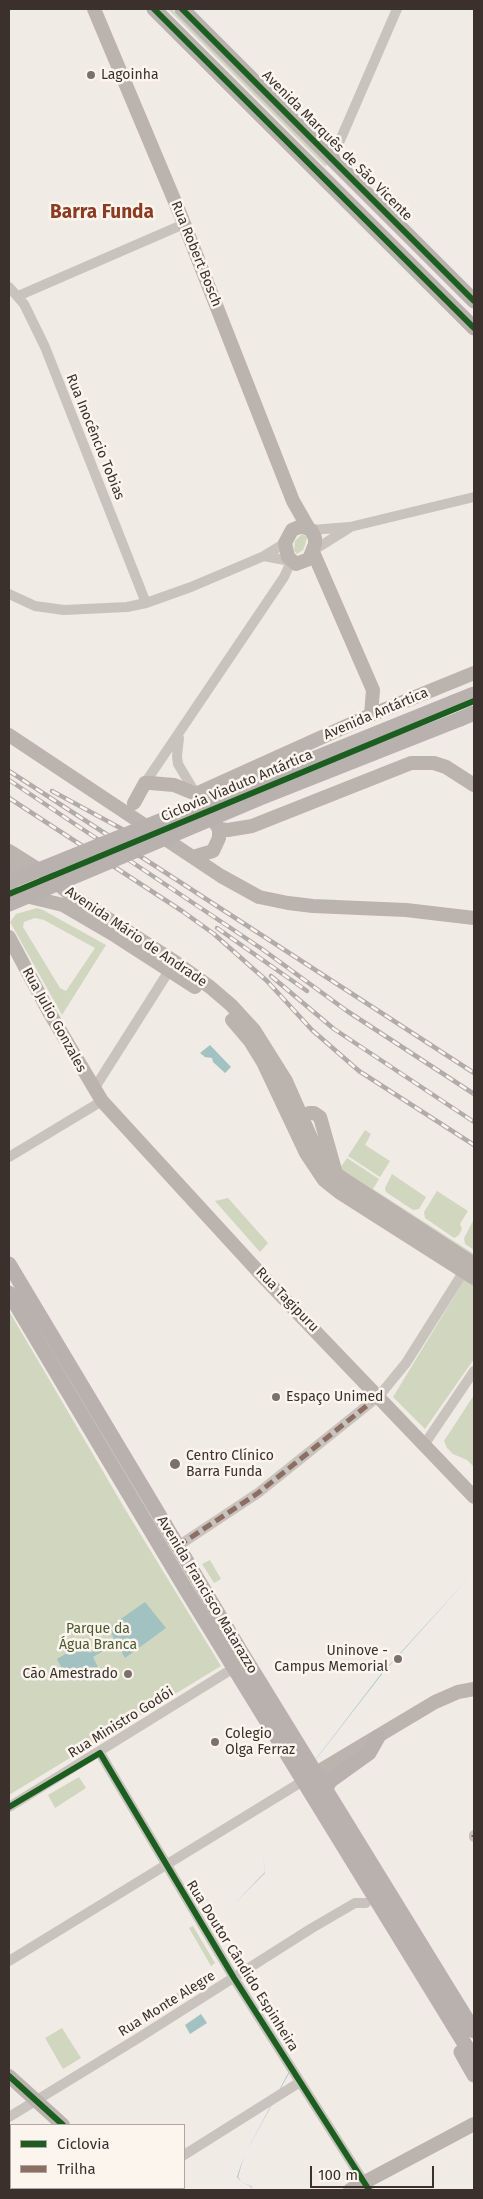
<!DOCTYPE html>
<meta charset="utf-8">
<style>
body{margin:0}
#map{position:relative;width:483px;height:2199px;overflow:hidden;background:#f0ebe5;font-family:"Fira Sans",sans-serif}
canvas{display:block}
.frame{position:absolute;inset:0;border:10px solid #3b302b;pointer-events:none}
.legend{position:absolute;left:10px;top:2124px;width:175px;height:65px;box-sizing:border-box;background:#fbf5ee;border:1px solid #aea6a0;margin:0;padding:6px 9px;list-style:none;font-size:15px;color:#3b302b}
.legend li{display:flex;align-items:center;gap:10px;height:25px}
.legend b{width:25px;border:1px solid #aea6a0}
.scale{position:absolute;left:310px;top:2166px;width:124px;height:22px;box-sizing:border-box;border:2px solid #3b302b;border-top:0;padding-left:6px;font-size:15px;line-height:18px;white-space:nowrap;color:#3b302b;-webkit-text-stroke:4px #fbf5ee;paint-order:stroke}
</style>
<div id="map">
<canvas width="483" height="2199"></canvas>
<div class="frame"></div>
<ul class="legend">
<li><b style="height:6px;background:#1b5e20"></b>Ciclovia</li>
<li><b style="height:6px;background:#8d6e63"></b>Trilha</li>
</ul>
<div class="scale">100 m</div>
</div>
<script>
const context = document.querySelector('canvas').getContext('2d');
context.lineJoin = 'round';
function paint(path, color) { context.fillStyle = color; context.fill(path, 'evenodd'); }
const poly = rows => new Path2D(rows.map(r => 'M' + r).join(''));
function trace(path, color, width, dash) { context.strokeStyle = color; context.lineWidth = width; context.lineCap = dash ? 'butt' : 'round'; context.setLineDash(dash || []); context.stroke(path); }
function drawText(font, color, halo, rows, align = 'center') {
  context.font = font + ' "Fira Sans",sans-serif'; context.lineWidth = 5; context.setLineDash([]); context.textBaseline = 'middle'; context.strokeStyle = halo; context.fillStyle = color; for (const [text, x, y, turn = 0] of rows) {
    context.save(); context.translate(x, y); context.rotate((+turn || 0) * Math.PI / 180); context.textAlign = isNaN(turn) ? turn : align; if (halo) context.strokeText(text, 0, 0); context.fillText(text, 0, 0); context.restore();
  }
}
const green = poly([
 [168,9,172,9,327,165,325,166],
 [302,534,307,537,305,545,303,550,297,554,294,551,295,541],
 [37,908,43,910,106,945,62,1015,10,922,16,914],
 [35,918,44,920,95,948,66,991,60,988,23,927,24,922],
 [365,1130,371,1134,365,1145,390,1161,380,1177,348,1156],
 [347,1158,379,1179,373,1189,474,1254,474,1259,338,1171],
 [392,1174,426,1197,419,1209,413,1210,386,1192,385,1188],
 [437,1191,468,1211,460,1224,462,1229,459,1235,454,1238,425,1218,424,1212],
 [228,1198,268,1243,260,1252,215,1201],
 [474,1219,474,1250,465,1244,464,1238],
 [466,1277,474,1282,474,1359,425,1429,393,1397],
 [9,1311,125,1509,221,1666,9,1795],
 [474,1395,474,1467,467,1460,453,1454,447,1448,444,1441],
 [210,1560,221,1579,214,1583,202,1564],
 [79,1777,86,1788,55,1808,48,1795],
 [193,1926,215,1963,211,1966,189,1928],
 [211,1973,214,1978,177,2000,174,1995],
 [62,2028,81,2058,63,2069,45,2038]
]);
const water = poly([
 [210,1045,231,1067,225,1073,213,1062,212,1058,205,1057,200,1053],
 [474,1572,382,1674,289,1794,262,1850,265,1873,235,1903,250,1957,243,1990,294,2064,244,2156,238,2177,241,2182,251,2186,253,2190,250,2186,241,2182,237,2177,244,2156,293,2064,243,1990,250,1957,235,1903,265,1872,262,1850,289,1794,381,1674],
 [145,1602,166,1628,125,1658,117,1643,93,1657,98,1667,68,1681,57,1659,84,1643,90,1653,114,1638,108,1628],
 [201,2014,207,2023,190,2034,185,2025]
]);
const street = poly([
 [332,159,397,9],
 [9,287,24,304,45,347,146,603],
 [18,296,184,224],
 [311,530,350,527,474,497],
 [314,550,349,528],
 [264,556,290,561],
 [9,594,35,606,64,610,127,607,146,603,191,587,264,556,285,543],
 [179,738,177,756,178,764,196,794],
 [145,783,284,577,291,562],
 [94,1089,172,966],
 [9,1157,102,1101],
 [424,1445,474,1371],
 [178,1546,258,1493,379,1396,406,1363,464,1271],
 [100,1753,234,1978,369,2190],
 [9,1807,237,1666],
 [474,1835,474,1837],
 [9,1961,303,1781],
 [9,2117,140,2037,312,1928,355,1903,366,1903],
 [184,2155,300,2082],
 [150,2190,153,2188]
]);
const secondary = poly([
 [94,9,181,216,293,501,309,529],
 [299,527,304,527,311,530,315,538,315,544,309,559,296,564,288,557,285,543,292,530,299,527],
 [313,552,373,690,371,715],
 [9,735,221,876,259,897,288,903,313,906,406,910,474,918],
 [196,794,371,715,474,673],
 [134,803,145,783,150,783,174,785,196,794,219,829,219,838,213,851,193,857],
 [219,829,228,830,252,826,411,763,434,763,446,767,474,785],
 [9,851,47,875,71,895,175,962,210,987,231,1005,254,1030,286,1081,316,1149,325,1162,336,1174,474,1264],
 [9,866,19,867,32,873],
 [9,892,63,905,116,936,195,987],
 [9,937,49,1012,102,1101,267,1281,474,1497],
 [232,1020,250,1041,263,1062,306,1153,324,1180,339,1192,474,1278],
 [295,1118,310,1113,314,1113,320,1117,335,1170],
 [306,1779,435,1702,458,1692,474,1689],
 [9,2076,63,2125],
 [134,2188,137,2190],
 [350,2190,474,2124]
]);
const primary = poly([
 [154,9,474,328],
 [182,9,474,301],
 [454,702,474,694],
 [460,719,474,713],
 [9,1264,240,1650,474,2031],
 [9,1293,185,1588,474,2059],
 [322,1796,330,1781,369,1753,378,1737],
 [461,2052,474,2075]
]);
const rail = poly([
 [9,771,474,1073],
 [9,780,262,949,347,1011,474,1094],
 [52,791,122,829],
 [9,798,182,911,214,934,267,981,312,1030,359,1071,474,1145],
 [217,928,307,991],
 [271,976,334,1029,474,1122]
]);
const primaryBridge = poly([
 [9,882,454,702],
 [9,904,260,798,460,719]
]);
const quiet = poly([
 [178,1546,258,1493,379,1396],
 [474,1835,474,1837]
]);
const cycleway = poly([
 [154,9,474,328],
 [182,9,474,301],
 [9,894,474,701],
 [9,1807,100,1753,234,1978,369,2190],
 [9,2076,63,2125]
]);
const markers = [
 [91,75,5,"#7a716c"],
 [276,1397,5,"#7a716c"],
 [175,1464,6,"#7a716c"],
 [398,1659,5,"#7a716c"],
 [128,1674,5,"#7a716c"],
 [215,1742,5,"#7a716c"]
];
const poiNames = [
 ["Lagoinha",101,75],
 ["Espaço Unimed",286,1397],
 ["Centro Clínico",186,1456],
 ["Barra Funda",186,1472],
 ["Uninove -",388,1651,"right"],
 ["Campus Memorial",388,1667,"right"],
 ["Cão Amestrado",118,1674,"right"],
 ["Colegio",225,1734],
 ["Olga Ferraz",225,1750]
];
const streetNames = [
 ["Avenida Marquês de São Vicente",337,146,45],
 ["Rua Robert Bosch",196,254,68],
 ["Rua Inocêncio Tobias",95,437,68],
 ["Avenida Antártica",376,714,-23],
 ["Ciclovia Viaduto Antártica",237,786,-23],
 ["Avenida Mário de Andrade",136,937,34],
 ["Rua Julio Gonzales",54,1020,61],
 ["Rua Tagipuru",287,1300,46],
 ["Avenida Francisco Matarazzo",207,1595,59],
 ["Rua Ministro Godói",121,1723,-32],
 ["Rua Doutor Cândido Espinheira",242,1966,58],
 ["Rua Monte Alegre",167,2004,-32]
];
const parkNames = [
 ["Parque da",98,1629],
 ["Água Branca",98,1645]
];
const districtNames = [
 ["Barra Funda",102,213]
];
paint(green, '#d1d6bf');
paint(water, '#a1c2c1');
trace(street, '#c9c3be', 10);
trace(secondary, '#bab3ae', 14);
trace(primary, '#b8b1ad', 15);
trace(rail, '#b1aca8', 4.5);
trace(rail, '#fbf5ee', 2.5, [8]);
trace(primaryBridge, '#b8b1ad', 15);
trace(quiet, '#8d6e63', 5, [10, 5]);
trace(cycleway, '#1b5e20', 6);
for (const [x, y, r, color] of markers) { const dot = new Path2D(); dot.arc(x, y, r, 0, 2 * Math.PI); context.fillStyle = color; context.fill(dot); trace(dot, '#fbf5ee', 2); }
drawText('14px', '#3b302b', '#fbf5ee', poiNames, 'left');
drawText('14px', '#3b302b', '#fbf5ee', streetNames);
drawText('14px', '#4a5a2e', '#fbf5ee', parkNames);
drawText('bold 19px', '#8c3b22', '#fbf5ee', districtNames);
</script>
